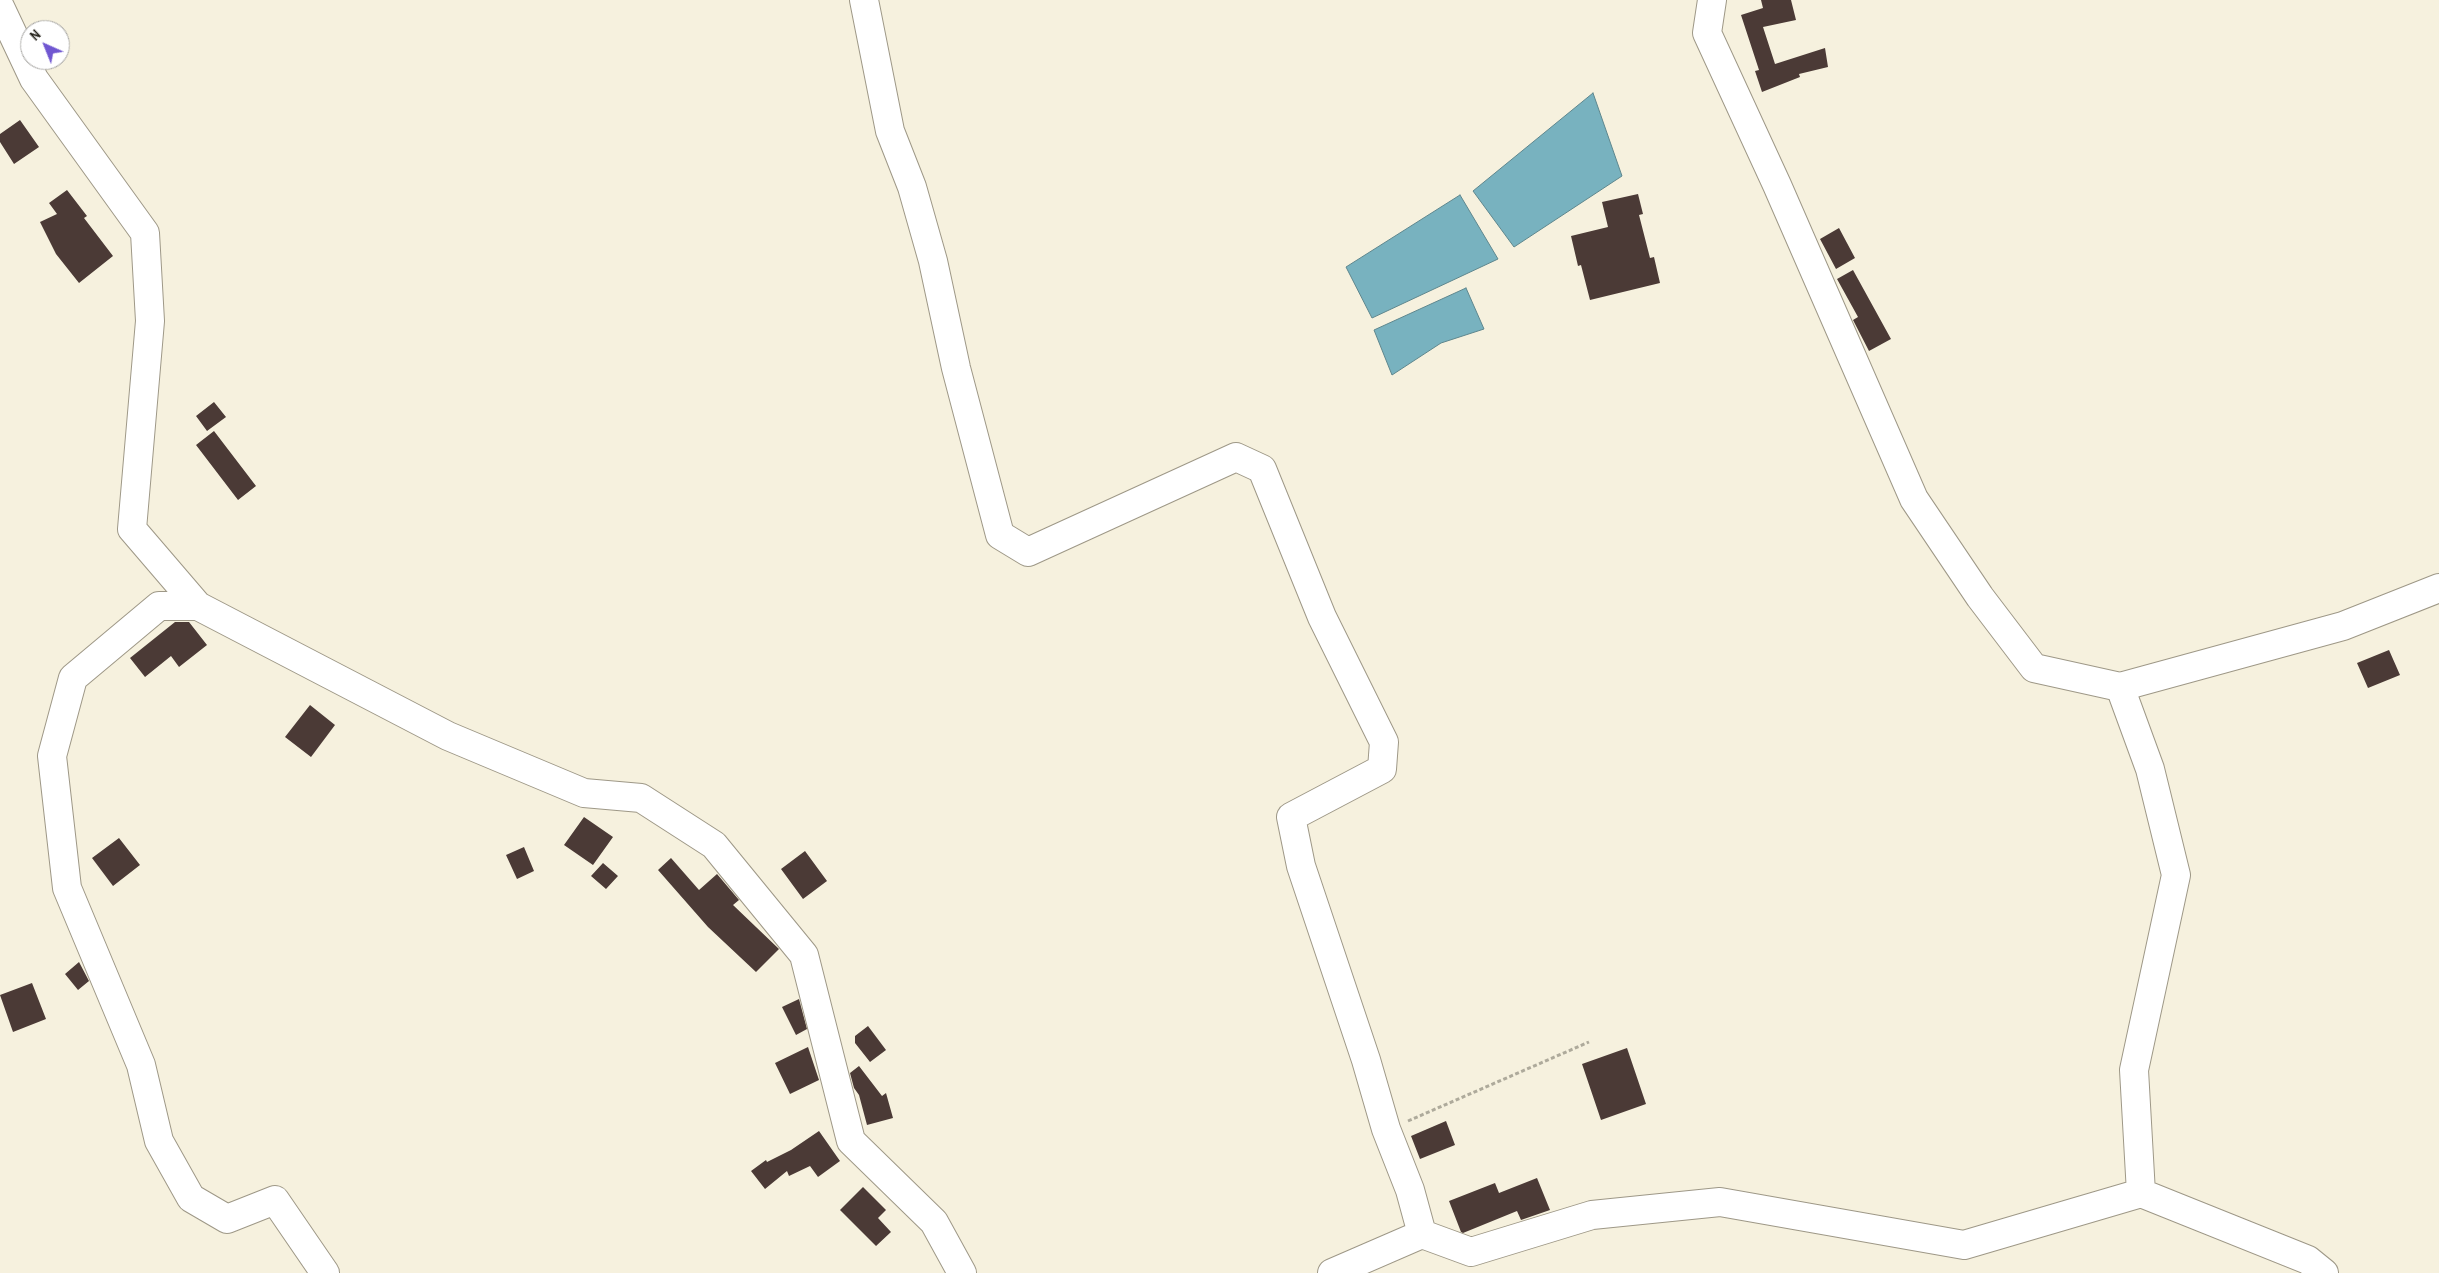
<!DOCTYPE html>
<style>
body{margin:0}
#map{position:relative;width:2439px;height:1273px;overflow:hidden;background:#f6f1de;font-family:"Archivo Narrow",sans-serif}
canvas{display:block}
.north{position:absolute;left:20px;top:20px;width:50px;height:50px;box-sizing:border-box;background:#fff;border:1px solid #a7a6a3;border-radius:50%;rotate:316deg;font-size:14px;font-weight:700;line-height:20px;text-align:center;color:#222019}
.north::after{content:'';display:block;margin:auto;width:18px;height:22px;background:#7057d1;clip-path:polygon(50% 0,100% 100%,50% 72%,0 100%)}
</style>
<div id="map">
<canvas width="2439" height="1273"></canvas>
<div class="north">N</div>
</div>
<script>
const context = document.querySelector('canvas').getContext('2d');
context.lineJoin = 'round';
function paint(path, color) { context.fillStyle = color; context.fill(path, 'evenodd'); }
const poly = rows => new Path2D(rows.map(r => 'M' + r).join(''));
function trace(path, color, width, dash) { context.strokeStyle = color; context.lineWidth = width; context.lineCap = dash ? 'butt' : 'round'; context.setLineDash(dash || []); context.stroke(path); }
const water = poly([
 [1593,93,1622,176,1514,247,1473,191,1593,93],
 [1460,195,1498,259,1372,318,1346,267,1460,195],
 [1466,288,1484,329,1441,343,1392,375,1374,330,1466,288]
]);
const building = poly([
 [1761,0,1791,0,1796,20,1763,27,1775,64,1825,48,1828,67,1799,74,1800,77,1762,92,1755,71,1759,70,1741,15,1763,8],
 [20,120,39,147,14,164,0,142,0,134],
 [67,190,87,216,84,218,113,256,79,283,56,254,40,222,57,214,49,203],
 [1638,194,1643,214,1639,215,1650,258,1654,257,1660,283,1590,300,1581,265,1578,266,1571,236,1608,227,1602,202],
 [1839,228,1855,258,1836,269,1820,239],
 [1853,270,1891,339,1869,351,1853,320,1858,317,1837,279],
 [214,402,226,417,207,431,196,416],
 [214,431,256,486,238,500,196,445],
 [175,622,189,622,207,645,179,667,171,656,145,677,130,658],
 [2389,650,2400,675,2368,688,2357,663],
 [310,705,335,725,311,757,285,737],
 [584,817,613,837,593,865,564,845],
 [119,838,140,865,113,886,92,858],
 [524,847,534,871,517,879,506,855],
 [805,851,827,881,803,899,781,869],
 [671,858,699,890,717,874,739,900,733,905,779,949,756,972,708,927,658,870],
 [603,863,618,876,606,889,591,876],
 [79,962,89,981,78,990,65,974],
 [32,983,46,1019,13,1032,0,995],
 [799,999,807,1029,796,1035,782,1007],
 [868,1026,886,1050,870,1062,855,1043,855,1036],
 [808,1047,819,1080,790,1094,775,1063],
 [1627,1048,1646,1104,1601,1120,1582,1064],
 [859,1066,882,1096,886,1093,893,1118,867,1125,859,1095,854,1088,850,1073],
 [1446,1121,1455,1145,1420,1159,1411,1136],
 [819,1131,840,1161,818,1177,810,1166,789,1176,787,1171,765,1189,751,1171,766,1160,767,1162,791,1150],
 [1537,1178,1550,1210,1521,1220,1517,1211,1463,1233,1461,1232,1449,1201,1495,1183,1499,1193],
 [863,1187,886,1210,878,1218,891,1232,876,1246,840,1210]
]);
const path = poly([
 [1408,1121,1589,1042]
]);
const minor = poly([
 [864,0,890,131,912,187,933,261,956,368,1000,535,1028,552,1236,457,1262,469,1322,617,1384,742,1382,769,1291,817,1301,866,1366,1060,1386,1129,1410,1190,1422,1234],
 [0,7,34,79,145,233,150,321,132,529,198,606,448,736,584,793,641,798,714,845,804,955,851,1141,934,1222,962,1273],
 [198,606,159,606,73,678,52,756,67,888,141,1065,159,1141,191,1198,227,1219,275,1200,325,1273],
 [2120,687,2343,626,2439,588],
 [2141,1193,2308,1260,2324,1273],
 [1332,1273,1422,1234,1471,1252,1592,1215,1720,1202,1964,1245,2141,1193,2134,1070,2176,875,2150,769,2120,687,2034,668,1980,597,1914,499,1777,185,1707,33,1712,0]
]);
paint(water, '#78b2bf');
trace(water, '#5e868d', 1);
paint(building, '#4b3a36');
trace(minor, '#9e9887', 30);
trace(path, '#aeaa9b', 3, [4, 2.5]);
trace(minor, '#fff', 28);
</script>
